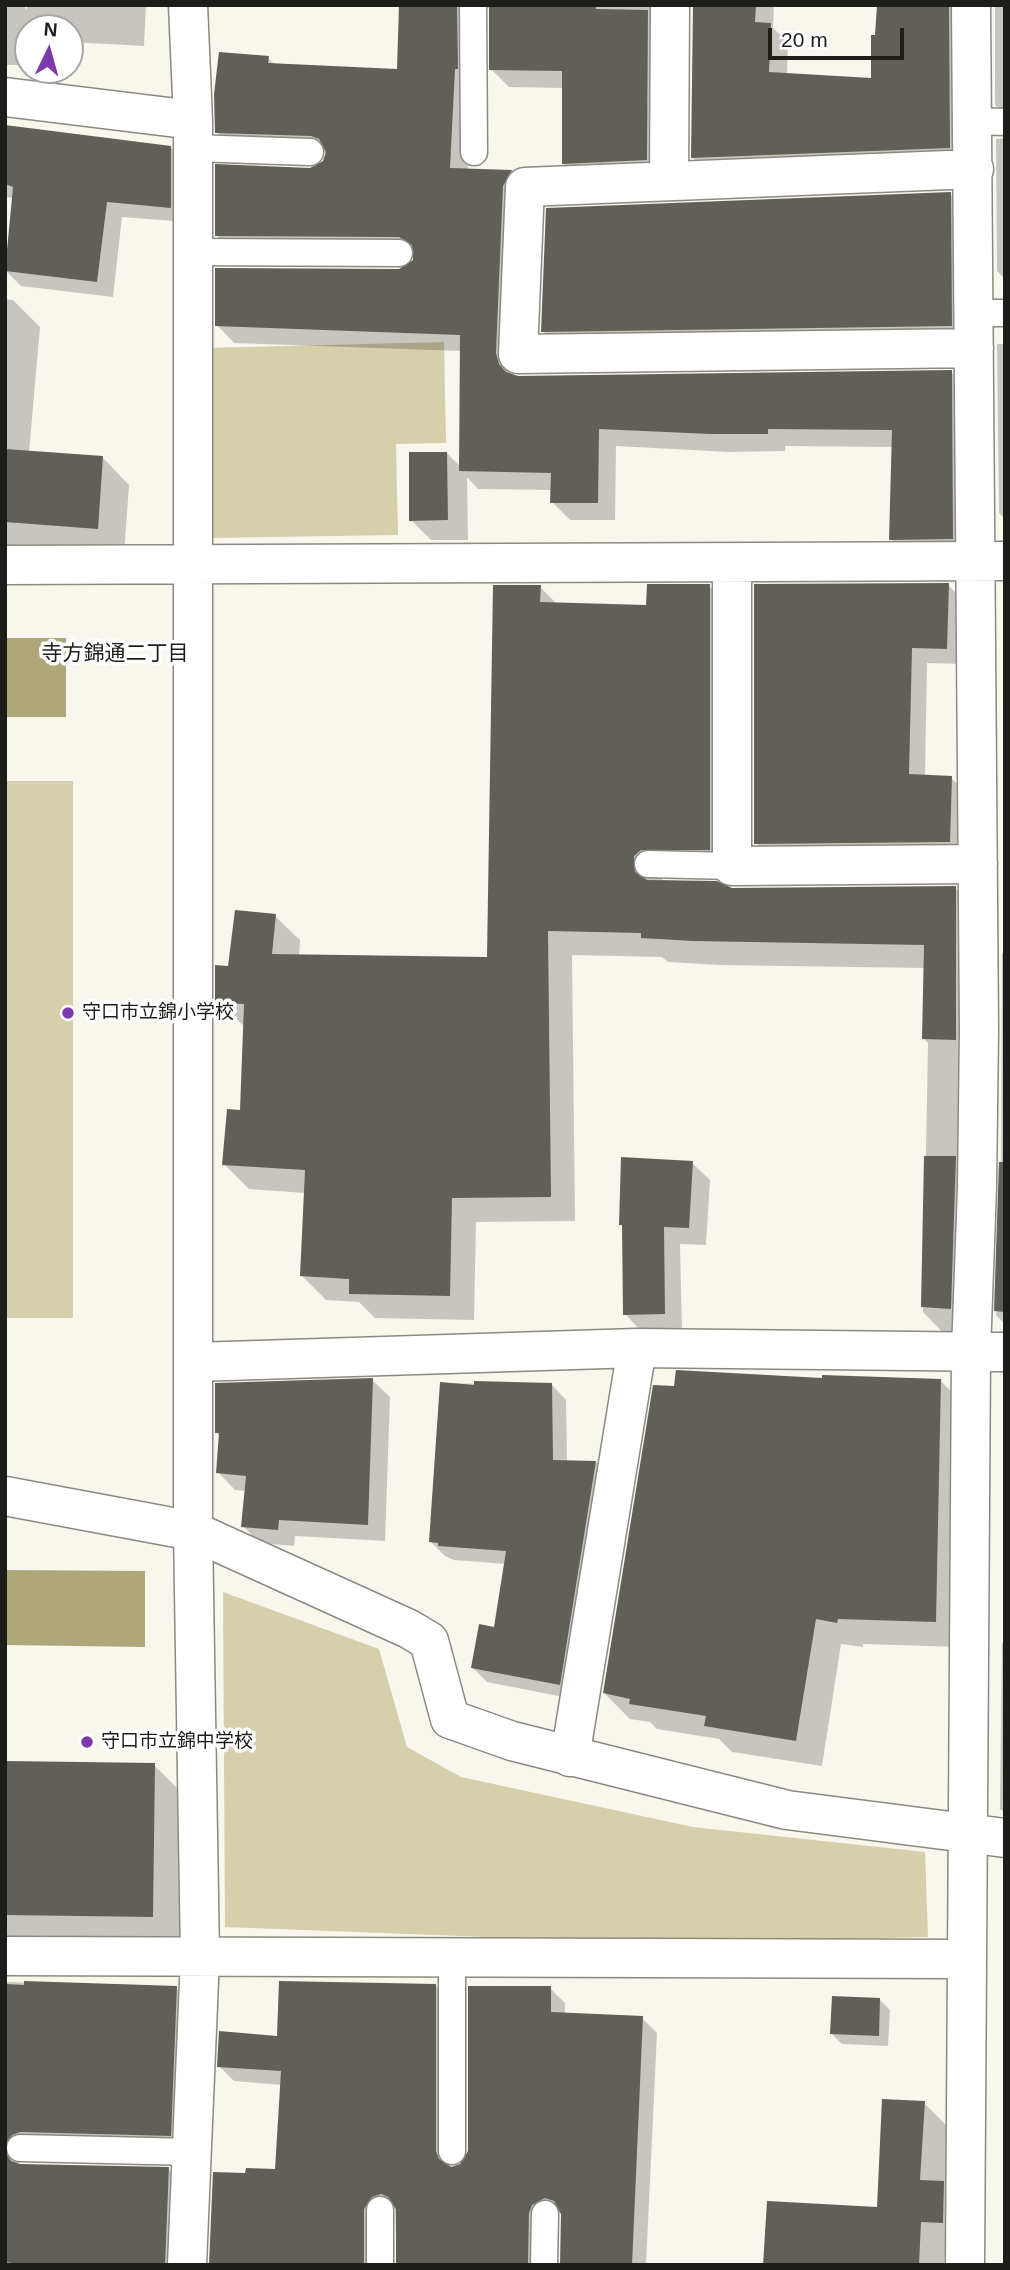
<!DOCTYPE html>
<meta charset="utf-8">
<style>
body{margin:0}
#map{position:relative;width:1010px;height:2270px;overflow:hidden;background:#f9f7ed;font-family:Arial,sans-serif}
canvas{display:block}
.frame{position:absolute;inset:0;border:7px solid #1d1d19;pointer-events:none}
.north{position:absolute;left:14px;top:14px;width:70px;height:70px;box-sizing:border-box;background:#fff;border:2px solid #a5a5a3;border-radius:50%;rotate:5deg;font-size:19px;font-weight:700;line-height:28px;text-align:center;color:#1d1d19}
.north::after{content:'';display:block;margin:auto;width:24px;height:32px;background:#7d38ac;clip-path:polygon(50% 0,100% 100%,50% 72%,0 100%)}
.scale{position:absolute;left:768px;top:28px;width:136px;height:32px;box-sizing:border-box;border:4px solid #1d1d19;border-top:0;padding-left:9px;font-size:21px;line-height:24px;white-space:nowrap;color:#1d1d19;-webkit-text-stroke:5px #fff;paint-order:stroke}
</style>
<div id="map">
<canvas width="1010" height="2270"></canvas>
<div class="frame"></div>
<div class="north">N</div>
<div class="scale">20 m</div>
</div>
<script>
const context = document.querySelector('canvas').getContext('2d');
context.lineJoin = 'round';
function paint(path, color) { context.fillStyle = color; context.fill(path, 'evenodd'); }
const poly = rows => new Path2D(rows.map(r => 'M' + r).join(''));
function trace(path, color, width, dash) { context.strokeStyle = color; context.lineWidth = width; context.lineCap = dash ? 'butt' : 'round'; context.setLineDash(dash || []); context.stroke(path); }
function drawText(font, color, halo, rows, align = 'center') {
  context.font = font + ' Arial,"Noto Sans JP",sans-serif'; context.lineWidth = 7; context.setLineDash([]); context.textBaseline = 'middle'; context.strokeStyle = halo; context.fillStyle = color; for (const [text, x, y, turn = 0] of rows) {
    context.save(); context.translate(x, y); context.rotate((+turn || 0) * Math.PI / 180); context.textAlign = isNaN(turn) ? turn : align; if (halo) context.strokeText(text, 0, 0); context.fillText(text, 0, 0); context.restore();
  }
}
const green = poly([
 [444,342,446,443,396,444,398,535,207,538,203,348],
 [5,781,73,781,73,1318,5,1318],
 [223,1592,379,1649,407,1747,461,1777,693,1827,925,1852,928,1937,643,1943,225,1927]
]);
const water = poly([
 [5,638,66,638,66,717,5,717],
 [5,1570,145,1571,145,1647,5,1645]
]);
const shadow = poly([
 [5,5,23,5,27,10,27,5,146,5,144,46,70,42,70,28,33,28,27,22,25,65,5,65],
 [401,5,675,5,664,177,581,181,563,163,563,88,509,87,491,69,489,8,484,8,472,86,468,170,512,171,529,189,520,204,514,377,951,372,969,390,970,556,909,557,891,539,893,447,785,446,785,451,729,452,616,446,615,520,570,520,552,502,552,490,478,489,467,477,468,540,431,540,411,520,447,453,461,467,461,351,234,343,217,325,399,270,414,263,416,254,234,253,217,236,324,162,327,153,234,150,217,132,268,58,275,65,398,70],
 [694,5,774,5,773,28,788,42,787,75,873,80,879,5,976,5,967,165,711,176,693,158],
 [995,5,1005,5,1005,114,995,105],
 [5,128,170,147,186,163,186,222,122,217,113,297,21,286,5,270,13,198,5,197],
 [1005,138,1005,279,997,271,996,139],
 [950,194,964,208,965,340,557,345,543,331],
 [5,299,13,300,40,327,29,453,103,458,129,485,124,555,5,568],
 [997,344,1005,344,1005,519,999,513],
 [948,585,964,601,962,664,927,663,925,776,951,778,967,793,965,857,771,859,756,843],
 [709,586,734,611,734,874,666,874,662,880,717,883,732,890,955,888,980,913,975,1338,947,1337,923,1312,928,1043,924,1039,925,968,719,965,668,962,662,957,572,955,575,1221,476,1222,474,1320,375,1318,359,1302,326,1300,302,1276,305,1193,249,1189,224,1164,242,1112,245,1027,217,1002,229,967,275,916,300,940,299,957,489,959,540,587,558,605,648,606],
 [1002,953,1005,953,1005,1324,996,1315,1001,1189],
 [692,1163,710,1180,706,1245,680,1244,682,1331,642,1332,625,1314,624,1227,620,1224],
 [372,1380,390,1397,385,1541,295,1536,294,1546,260,1543,243,1526,246,1491,235,1490,218,1472,220,1436,217,1433],
 [823,1380,941,1381,966,1407,961,1647,863,1644,863,1647,841,1644,822,1766,732,1752,719,1739,657,1729,650,1722,630,1719,604,1693],
 [441,1383,552,1385,566,1400,567,1462,596,1462,610,1477,574,1699,487,1682,473,1668,495,1629,506,1564,454,1560,445,1556,431,1542],
 [1002,1643,1005,1643,1005,1813,1000,1809],
 [5,1762,154,1765,187,1798,186,1949,5,1947],
 [5,1982,176,1988,191,2003,185,2150,22,2154,18,2165,168,2169,184,2184,180,2265,5,2265],
 [436,1986,451,2001,451,2169,462,2166,550,1988,565,2003,565,2015,642,2018,657,2033,646,2265,561,2265,562,2212,546,2220,544,2265,397,2265,395,2209,387,2211,379,2265,211,2265,247,2175,277,2171,282,2085,234,2081,219,2066,279,2038],
 [880,2000,890,2010,888,2046,842,2044,832,2034],
 [924,2103,949,2128,946,2185,968,2208,968,2247,946,2246,944,2265,764,2265,878,2209]
]);
const building = poly([
 [399,5,457,5,458,69,455,69,450,168,512,170,503,186,496,353,499,364,506,372,518,376,952,370,953,539,889,540,892,430,768,429,768,434,710,434,599,429,598,503,550,503,551,473,459,471,460,335,215,326,215,268,399,269,413,260,412,245,399,237,215,236,215,164,310,168,323,161,326,152,319,139,311,136,215,133,214,94,219,52,269,56,268,63,397,69],
 [489,5,596,5,596,9,648,10,647,160,562,164,562,71,489,70],
 [693,5,756,5,755,22,771,23,769,72,871,78,871,35,875,35,877,5,949,5,950,148,691,158],
 [5,125,171,146,171,208,107,202,97,282,5,271,13,187,5,184],
 [951,192,952,326,541,332,546,208],
 [5,449,103,456,98,529,5,522],
 [409,452,447,452,448,520,409,521],
 [949,583,947,649,912,648,909,774,952,776,950,842,754,844,754,584],
 [647,584,710,584,710,850,641,850,634,856,635,872,647,880,717,881,732,888,956,886,956,1040,922,1039,924,945,693,941,641,938,641,933,548,931,551,1197,452,1198,450,1296,349,1294,349,1279,300,1276,305,1170,222,1165,227,1109,240,1110,244,1004,215,1003,215,965,228,966,235,910,276,914,272,954,487,957,493,585,541,585,540,602,646,605],
 [924,1156,956,1156,951,1309,921,1307],
 [621,1157,693,1161,689,1228,664,1227,665,1314,623,1315,622,1225,619,1225],
 [999,1162,1005,1162,1005,1312,994,1311],
 [676,1370,822,1378,822,1375,941,1379,936,1622,838,1619,837,1623,816,1619,796,1741,704,1726,706,1716,629,1704,630,1699,603,1693,653,1385,674,1386],
 [373,1378,368,1525,279,1520,278,1530,241,1527,246,1476,216,1473,219,1433,215,1433,215,1383],
 [474,1381,552,1383,553,1460,596,1461,560,1685,471,1668,479,1624,494,1627,506,1551,438,1546,438,1543,429,1542,440,1382,474,1385],
 [5,1761,155,1763,153,1917,5,1915],
 [24,1981,177,1986,171,2136,20,2132,12,2135,5,2144,5,1984,24,1985],
 [279,1981,436,1984,436,2151,439,2159,451,2167,460,2164,468,2151,468,1986,551,1986,551,2012,643,2016,632,2265,560,2265,561,2214,554,2201,545,2198,532,2205,529,2213,528,2265,396,2265,396,2209,388,2197,381,2194,372,2197,364,2209,364,2265,209,2265,213,2172,245,2173,246,2168,275,2169,281,2071,217,2067,219,2031,277,2036],
 [832,1996,880,1998,879,2036,830,2034],
 [882,2099,925,2101,920,2180,944,2181,943,2223,921,2222,919,2265,763,2265,767,2201,877,2207],
 [5,2152,11,2161,20,2164,169,2167,165,2265,25,2265,5,2262]
]);
const lane = poly([
 [473,5,474,152],
 [973,121,1005,122],
 [193,148,310,152],
 [193,252,399,253],
 [974,313,1005,313],
 [648,864,732,866],
 [20,2148,192,2152],
 [452,2151,452,1958],
 [380,2210,380,2265],
 [544,2265,545,2214]
]);
const street = poly([
 [5,97,193,120],
 [974,169,525,187,518,354,974,348],
 [669,181,670,5],
 [732,563,732,866,978,864],
 [5,565,1005,561],
 [195,1362,637,1348,1005,1352],
 [5,1496,193,1531,409,1629,429,1641,450,1719,512,1741,787,1810,1005,1838],
 [570,1757,637,1348],
 [5,1956,964,1959],
 [187,2265,200,1957,193,1531,193,120,188,5],
 [965,2265,971,1352,977,1188,979,1030,971,5]
]);
const markers = [
 [68,1013,7,"#7d38ac"],
 [87,1742,7,"#7d38ac"]
];
const poiNames = [
 ["守口市立錦小学校",82,1013],
 ["守口市立錦中学校",101,1742]
];
const neighbourhoodNames = [
 ["寺方錦通二丁目",115,654]
];
paint(green, '#d6cfab');
paint(water, '#afa779');
paint(shadow, '#0003');
paint(building, '#615f57');
trace(lane, '#8b8980', 29);
trace(street, '#8b8980', 41);
trace(lane, '#fff', 26);
trace(street, '#fff', 38);
for (const [x, y, r, color] of markers) { const dot = new Path2D(); dot.arc(x, y, r, 0, 2 * Math.PI); context.fillStyle = color; context.fill(dot); trace(dot, '#fff', 2.5); }
drawText('19px', '#1d1d19', '#fff', poiNames, 'left');
drawText('21px', '#1d1d19', '#fff', neighbourhoodNames);
</script>
